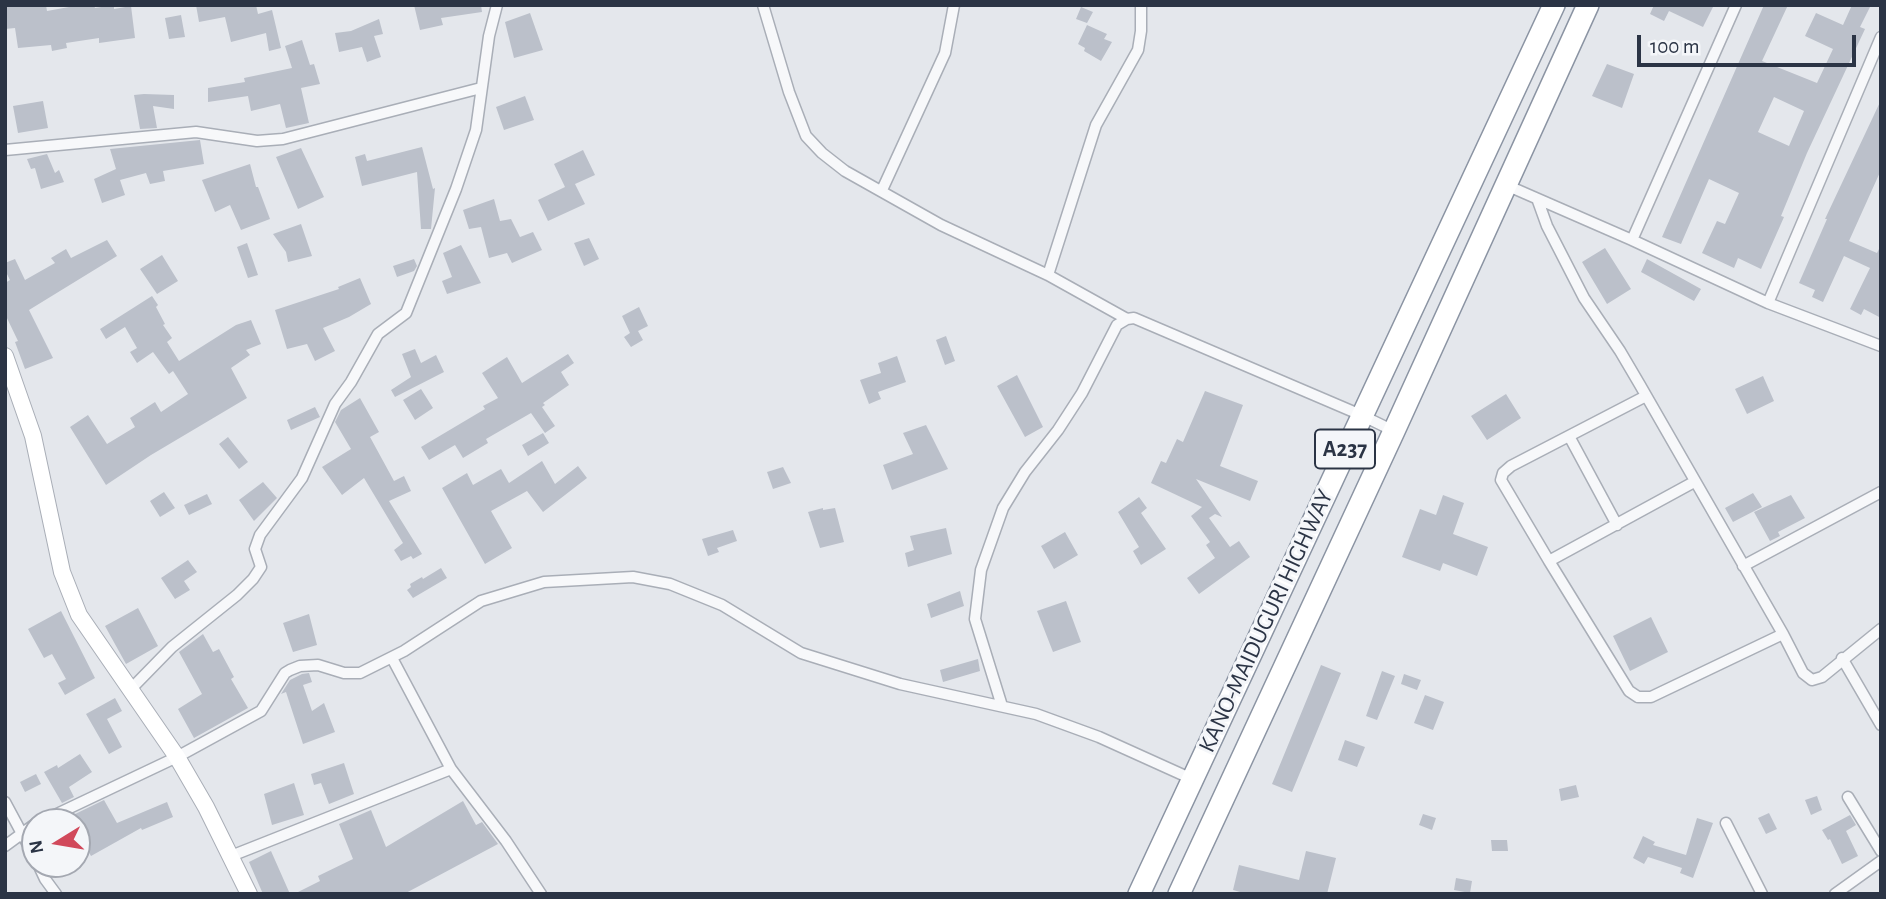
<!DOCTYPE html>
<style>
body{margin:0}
#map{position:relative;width:1886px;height:899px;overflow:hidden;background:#e4e7ec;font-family:"Alegreya Sans",sans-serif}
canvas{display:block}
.frame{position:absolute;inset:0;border:7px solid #2b3445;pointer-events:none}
.north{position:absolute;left:21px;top:808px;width:70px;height:70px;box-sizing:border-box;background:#f4f6f9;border:2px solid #a4a8b1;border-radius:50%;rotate:259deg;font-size:19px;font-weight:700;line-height:28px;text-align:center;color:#2b3445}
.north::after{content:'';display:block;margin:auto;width:24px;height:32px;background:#d1495b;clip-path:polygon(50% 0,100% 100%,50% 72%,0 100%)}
.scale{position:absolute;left:1637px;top:35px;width:219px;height:32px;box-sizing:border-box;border:4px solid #2b3445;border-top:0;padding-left:9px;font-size:21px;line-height:24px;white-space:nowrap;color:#2b3445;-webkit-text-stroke:5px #f4f6f9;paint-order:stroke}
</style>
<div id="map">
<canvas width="1886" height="899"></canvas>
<div class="frame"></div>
<div class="north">N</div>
<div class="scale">100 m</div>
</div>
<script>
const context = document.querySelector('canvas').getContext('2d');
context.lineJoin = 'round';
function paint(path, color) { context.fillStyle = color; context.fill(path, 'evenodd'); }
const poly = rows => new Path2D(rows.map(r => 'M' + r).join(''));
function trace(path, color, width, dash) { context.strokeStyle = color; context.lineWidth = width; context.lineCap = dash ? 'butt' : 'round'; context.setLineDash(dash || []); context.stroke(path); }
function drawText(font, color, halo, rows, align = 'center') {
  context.font = font + ' "Alegreya Sans",sans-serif'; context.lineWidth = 6; context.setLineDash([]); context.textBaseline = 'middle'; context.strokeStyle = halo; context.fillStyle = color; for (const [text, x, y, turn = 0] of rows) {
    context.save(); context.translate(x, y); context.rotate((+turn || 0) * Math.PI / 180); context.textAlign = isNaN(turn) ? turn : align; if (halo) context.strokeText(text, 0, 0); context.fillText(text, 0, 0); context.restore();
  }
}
const building = poly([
 [5,5,46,5,47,11,80,5,94,5,95,8,114,5,114,9,131,6,135,38,99,43,99,38,66,43,67,48,52,51,51,45,18,48,15,28,5,29],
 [196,5,256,5,258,14,272,10,281,48,269,51,266,33,231,42,225,17,199,22],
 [414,5,481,5,482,12,441,18,443,25,420,30],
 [1654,5,1714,5,1703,27,1669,11,1664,21,1650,14],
 [1764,5,1788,5,1762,61,1817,83,1833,49,1805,36,1816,13,1843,25,1852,5,1871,5,1860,27,1865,29,1807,153,1781,216,1784,217,1761,269,1738,258,1734,268,1702,253,1717,221,1725,224,1739,193,1709,179,1681,244,1662,237],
 [1774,97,1804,111,1789,146,1758,132],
 [1081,7,1093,12,1087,23,1076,19],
 [530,13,543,50,514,58,505,22],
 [181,15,185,37,169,39,165,18],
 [379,19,383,34,374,36,381,57,367,62,362,47,339,52,335,33,351,31],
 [1087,25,1107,34,1104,39,1112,42,1101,61,1084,51,1085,48,1078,44],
 [302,40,310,65,314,64,320,84,301,88,309,123,286,128,280,104,251,111,248,96,208,102,208,88,245,82,244,78,292,68,285,46],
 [1607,64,1634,74,1622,108,1592,96],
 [144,94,174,95,174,109,153,106,157,128,140,129,134,95],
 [525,96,534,120,504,130,496,107],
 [1881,100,1881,170,1849,241,1877,253,1881,245,1881,318,1864,309,1861,315,1850,309,1870,268,1844,256,1823,302,1812,297,1815,290,1799,283,1827,219,1825,219],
 [43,101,48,128,18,133,13,106],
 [200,140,204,164,163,171,165,181,150,184,146,173,120,180,125,195,102,203,94,179,116,169,110,149],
 [422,147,433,189,435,188,431,229,421,229,417,172,362,186,355,157,365,154,367,161],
 [301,148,324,197,298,209,276,157],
 [583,150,595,175,575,184,585,204,548,221,538,200,565,187,554,164],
 [47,154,55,173,59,170,64,182,41,189,35,168,31,169,27,159],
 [250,164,256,187,258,187,270,219,241,230,230,205,215,212,202,180],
 [494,199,500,221,511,219,520,237,533,232,542,250,512,263,507,253,489,258,481,227,469,229,463,210],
 [301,224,312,256,288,262,286,252,273,234],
 [589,238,599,259,584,266,574,243],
 [107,240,117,256,29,310,53,358,25,369,15,342,18,341,5,314,5,283,10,280,5,270,5,263,15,259,25,280,55,263,51,258,66,249,71,258],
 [247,243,258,275,248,278,237,247],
 [461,245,481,283,447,294,442,281,452,277,443,253],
 [1605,248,1631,289,1607,304,1582,262],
 [162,255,178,281,157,294,140,269],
 [414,259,417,266,414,271,397,277,393,266],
 [1647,259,1701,289,1694,301,1641,272],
 [360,278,371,304,349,317,323,328,335,351,315,361,307,344,287,349,275,310,339,289,338,287],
 [152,296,158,305,156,307,165,324,163,325,172,338,167,342,179,361,236,325,251,320,261,344,246,350,250,355,231,368,247,398,151,455,106,485,70,427,88,415,107,444,135,427,130,418,155,402,161,412,188,394,173,371,169,374,153,352,137,363,130,352,137,348,125,327,106,339,100,329],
 [639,307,648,326,638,331,643,340,631,347,624,337,630,333,622,316],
 [946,336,955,361,945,365,936,340],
 [415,349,421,363,436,355,444,372,395,397,391,390,411,377,402,354],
 [568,354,574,363,561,372,569,385,543,403,545,405,542,407,555,426,545,433,531,413,486,439,488,443,463,458,455,445,429,460,421,447,485,409,483,406,498,398,482,373,507,357,522,383],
 [897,356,906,382,878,392,881,399,869,404,860,380,881,373,878,363],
 [1017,375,1043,427,1025,437,997,386],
 [1763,376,1774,401,1747,414,1735,389],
 [421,389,433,408,415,420,403,400],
 [1205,391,1243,405,1220,466,1258,481,1250,501,1196,479,1222,517,1215,514,1209,518,1230,547,1239,541,1250,557,1199,594,1187,578,1215,558,1206,545,1210,542,1191,516,1202,507,1151,483,1161,461,1166,463,1177,439,1183,442],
 [1506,394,1521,418,1487,440,1471,416],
 [360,398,379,432,370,437,394,481,404,476,411,491,389,501,422,554,413,559,411,556,401,561,394,550,403,543,364,478,342,495,322,467,351,449,335,422,341,410],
 [315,407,320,417,291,430,287,420],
 [926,425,948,469,892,490,883,465,913,454,903,433],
 [543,433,549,443,528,456,522,445],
 [228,437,248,462,239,469,219,444],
 [542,461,555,484,578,466,587,478,543,512,527,491,491,511,512,548,485,564,442,488,467,473,473,485,501,469,509,483],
 [783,467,791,483,773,489,767,472],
 [263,482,277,498,254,521,239,500],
 [164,492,175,508,160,517,150,501],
 [1753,493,1762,507,1733,522,1725,508],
 [207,494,212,504,189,515,184,505],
 [1443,495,1464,503,1453,534,1488,547,1477,576,1443,563,1440,571,1402,557,1420,509,1436,515],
 [1791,495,1805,518,1778,532,1780,536,1770,541,1754,512],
 [1139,497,1147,508,1141,513,1166,549,1141,565,1133,551,1139,547,1118,512],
 [823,508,823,510,835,508,844,542,820,548,808,512],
 [946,528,952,554,908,567,905,553,914,550,910,536],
 [733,530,737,541,717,548,719,552,708,556,702,539],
 [1065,532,1078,555,1054,569,1041,546],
 [188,560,197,572,184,581,190,590,175,599,161,578],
 [441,568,447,578,413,598,407,590,411,587,410,584,422,577,423,579],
 [960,591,964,606,931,618,927,604],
 [1066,601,1081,642,1053,652,1037,611],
 [138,608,158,646,126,664,105,626],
 [61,611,95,678,65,695,58,683,66,679,52,654,44,658,28,629],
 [309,614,317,645,293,652,283,623],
 [1651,617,1668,652,1630,671,1613,636],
 [203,634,213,652,219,649,234,677,231,679,248,708,194,738,178,709,202,694,179,652],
 [978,659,980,671,943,682,940,670],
 [1321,665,1341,673,1292,792,1272,784],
 [1382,671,1395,676,1377,720,1366,716],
 [309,673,312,682,303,685,312,711,324,703,335,732,303,744,286,692,281,694,290,680,302,674],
 [1404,674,1421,680,1417,690,1401,684],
 [1425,695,1444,702,1433,730,1414,723],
 [115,698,122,711,107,719,122,747,109,754,86,714],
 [1345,740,1365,747,1357,767,1338,760],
 [80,754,92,772,69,787,74,797,62,803,44,772,57,765,58,768],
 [344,763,354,794,329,804,321,783,314,785,311,774],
 [36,774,41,784,25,792,20,782],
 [294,783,304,815,272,825,264,794],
 [1576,785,1579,797,1561,801,1559,789],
 [1817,796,1822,810,1811,815,1805,800],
 [104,800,117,823,167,802,173,817,142,830,141,828,91,856,77,832,77,822,71,822,69,817],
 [463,801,476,825,482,822,498,844,404,894,294,894,320,881,318,876,353,859,339,824,371,810,386,847],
 [1769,813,1777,829,1766,834,1758,818],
 [1423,814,1436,818,1432,830,1419,825],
 [1850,815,1856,825,1846,831,1858,856,1842,864,1830,839,1828,840,1822,830],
 [1697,818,1713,823,1693,878,1680,873,1682,868,1648,857,1644,864,1633,858,1643,836,1655,842,1653,845,1686,855],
 [1491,840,1507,840,1508,851,1492,851],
 [271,851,290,894,263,894,249,862],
 [1306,851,1336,858,1327,894,1247,894,1233,890,1239,865,1299,880],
 [1456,878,1472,881,1470,893,1454,890]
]);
const street = poly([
 [763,5,789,92,806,136,822,153,845,171,941,225,1048,275,1127,319],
 [5,150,196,132,257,141,283,139,481,88],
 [1506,185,1632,240,1736,5],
 [882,190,945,53,954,5],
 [1538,201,1547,226,1584,298,1620,351,1640,385,1783,634,1803,673,1812,680,1822,677,1881,629],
 [1632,240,1768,303,1881,346],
 [1048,275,1096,125,1138,50,1141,31,1141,5],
 [1768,303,1881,37],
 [1646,396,1511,466,1503,473,1501,480,1549,561,1694,482],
 [1569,436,1617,525],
 [1549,561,1629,691,1638,697,1651,697,1783,634],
 [1743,566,1881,492],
 [392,658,451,769,506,841,541,894],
 [1842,658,1881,725],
 [130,690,172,647,237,595,253,579,261,567,255,549,260,535,302,478,335,404,351,382,378,334,406,313,456,189,476,130,489,36,497,5],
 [1002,706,975,619,981,570,1003,508,1025,472,1058,430,1082,393,1117,325,1127,319,1134,318,1361,415,1394,431],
 [1848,797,1881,851],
 [5,802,35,858],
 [40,822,177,757,261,711,285,673,290,670,300,666,318,665,344,673,360,673,404,651,481,601,544,582,633,577,670,584,722,605,801,653,900,684,1036,714,1099,737,1192,779],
 [1726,823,1762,894],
 [5,846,35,824],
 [231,856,451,769],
 [38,864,45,879,56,894],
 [1835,894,1881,861]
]);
const secondary = poly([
 [5,356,33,436,62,572,79,615,177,757,206,807,249,894]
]);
const highway = poly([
 [1139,894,1554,5],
 [1179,894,1394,431,1588,5]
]);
const shields = [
 [1345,449,60]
];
const shieldNames = [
 ["A237",1345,449]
];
const streetNames = [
 ["KANO-MAIDUGURI HIGHWAY",1266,621,-65]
];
paint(building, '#bbc0ca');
trace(street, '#a9aeb7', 13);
trace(secondary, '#a9aeb7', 18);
trace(highway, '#8b94a3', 24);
trace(street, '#f7f8fa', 10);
trace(secondary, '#fff', 16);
trace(highway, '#fff', 21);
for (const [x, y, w] of shields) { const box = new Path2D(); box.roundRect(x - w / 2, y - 19.5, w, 39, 5); context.fillStyle = '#f4f6f9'; context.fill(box); trace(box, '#2b3445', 2); }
drawText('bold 23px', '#2b3445', null, shieldNames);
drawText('24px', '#2b3445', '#f4f6f9', streetNames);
</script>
